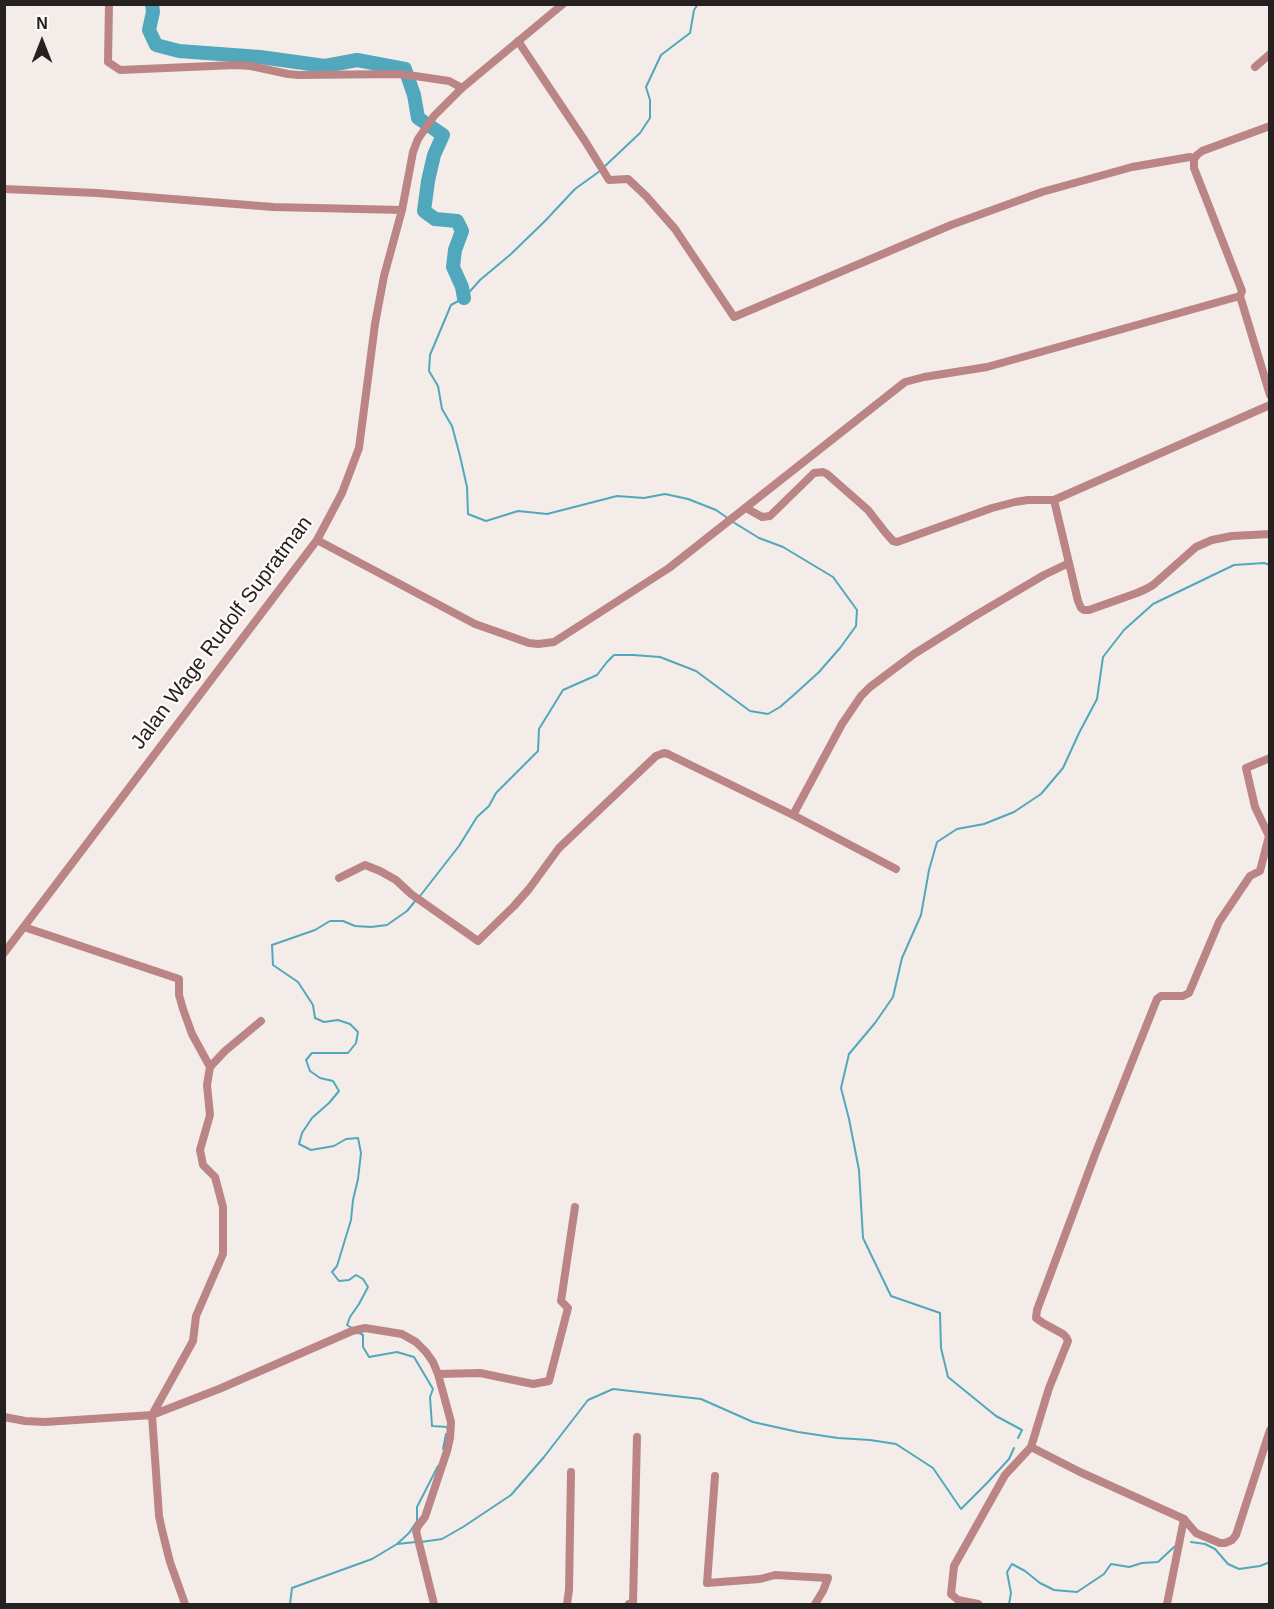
<!DOCTYPE html>
<style>
body{margin:0}
#map{position:relative;width:1274px;height:1609px;overflow:hidden;background:#f4ece8;font-family:Helvetica,sans-serif}
canvas{display:block}
.frame{position:absolute;inset:0;border:6px solid #242120;pointer-events:none}
.north{position:absolute;left:12px;top:12px;width:60px;height:60px;-webkit-text-stroke:4px #fefbf9;paint-order:stroke;rotate:0deg;font-size:16px;font-weight:700;line-height:24px;text-align:center;color:#242120}
.north::after{content:'';display:block;margin:auto;width:21px;height:27px;background:#242120;clip-path:polygon(50% 0,100% 100%,50% 72%,0 100%)}
</style>
<div id="map">
<canvas width="1274" height="1609"></canvas>
<div class="frame"></div>
<div class="north">N</div>
</div>
<script>
const context = document.querySelector('canvas').getContext('2d');
context.lineJoin = 'round';
const poly = rows => new Path2D(rows.map(r => 'M' + r).join(''));
function trace(path, color, width, dash) { context.strokeStyle = color; context.lineWidth = width; context.lineCap = dash ? 'butt' : 'round'; context.setLineDash(dash || []); context.stroke(path); }
function drawText(font, color, halo, rows, align = 'center') {
  context.font = font + ' Helvetica,sans-serif'; context.lineWidth = 4.5; context.setLineDash([]); context.textBaseline = 'middle'; context.strokeStyle = halo; context.fillStyle = color; for (const [text, x, y, turn = 0] of rows) {
    context.save(); context.translate(x, y); context.rotate((+turn || 0) * Math.PI / 180); context.textAlign = isNaN(turn) ? turn : align; if (halo) context.strokeText(text, 0, 0); context.fillText(text, 0, 0); context.restore();
  }
}
const stream = poly([
 [604,167,640,133,650,118,650,100,646,87,661,55,690,33,694,10,698,4],
 [600,171,575,189,545,221,511,254,480,280,464,298,451,305,430,355,429,371,438,386,442,409,452,426,460,456,467,487,468,514,486,521,518,511,547,514,617,496,644,498,665,494,688,499,716,510,729,519],
 [420,896,459,846,477,817,489,806,496,793,538,751,539,729,563,690,597,675,607,662,614,655,633,655,660,657,696,671,750,711,768,714,780,707,796,693,819,672,840,648,856,626,857,610,833,577,783,547,759,538,733,522],
 [352,1328,347,1325,350,1317,359,1304,368,1287,363,1279,356,1275,349,1280,339,1281,332,1272,337,1266,351,1220,353,1200,358,1179,361,1153,358,1138,346,1139,334,1146,311,1150,299,1144,302,1133,312,1118,329,1103,339,1091,333,1081,320,1078,310,1071,306,1060,312,1053,348,1053,356,1043,358,1032,350,1024,338,1020,324,1022,315,1018,313,1005,298,982,273,965,272,945,315,930,330,921,343,921,355,926,371,927,387,925,407,911,416,900],
 [359,1333,363,1335,363,1347,369,1357,397,1352,414,1357,433,1389,430,1397,432,1426,448,1427,447,1428],
 [1018,1438,1022,1430,996,1416,948,1377,941,1348,940,1313,891,1296,863,1238,859,1170,849,1119,841,1088,849,1054,875,1023,893,997,902,958,921,915,929,870,937,842,957,829,984,824,1014,812,1041,794,1063,768,1079,733,1097,699,1103,657,1124,630,1153,604,1234,565,1264,563,1270,565],
 [443,1449,446,1434],
 [421,1542,442,1539,463,1527,511,1495,544,1457,588,1400,613,1389,701,1399,753,1422,798,1432,838,1438,870,1440,896,1444,933,1468,961,1509,987,1483,1009,1459,1014,1448],
 [1191,1542,1205,1544,1215,1549,1228,1564,1239,1569,1260,1566,1270,1562],
 [397,1544,409,1533,417,1521,417,1507,438,1466],
 [290,1604,292,1588,372,1559,397,1544,416,1542],
 [1009,1604,1011,1593,1007,1572,1012,1564,1025,1571,1040,1583,1054,1590,1077,1592,1104,1574,1111,1564,1129,1567,1142,1563,1158,1562,1174,1547,1177,1546]
]);
const river = poly([
 [152,4,153,12,149,30,156,45,179,51,260,57,325,66,357,60,405,69,414,95,418,118,443,135,434,155,428,181,424,211,435,219,457,221,462,231,455,250,453,267,462,287,464,298]
]);
const minor = poly([
 [109,4,108,62,120,70,235,65,251,66,288,74,299,75,398,74,415,76,449,81,462,88],
 [518,41,585,141,609,180,628,179,646,196,675,229,734,317,951,225,1042,192,1132,167,1190,157],
 [1255,67,1270,54],
 [4,189,97,193,273,207,402,210],
 [1240,296,1270,395],
 [1270,405,1054,500,1078,601,1081,608,1084,610,1089,610,1137,593,1146,589,1153,585,1196,547,1212,540,1232,536,1270,534],
 [746,508,762,517,770,516,814,473,823,472,827,474,868,510,885,532,893,541,897,542,992,508,1015,502,1028,500,1054,500],
 [317,540,475,624,529,643,538,644,554,642,669,568,905,382,924,377,987,367,1240,296,1242,291,1194,168,1194,159,1197,155,1202,151,1270,126],
 [793,815,842,724,861,696,870,687,914,654,973,617,1044,575,1069,563],
 [339,878,365,865,380,871,396,880,411,894,478,941,514,906,529,889,559,848,656,756,664,753,668,754,793,815,896,869],
 [24,927,179,979,179,995,183,1009,192,1034,210,1067],
 [4,953,317,540,342,493,359,448,375,324,384,276,402,210,413,152,418,139,434,116,462,88,563,4],
 [438,1374,480,1373,533,1384,549,1381,568,1308,561,1301,575,1207],
 [4,1417,25,1421,45,1422,152,1415,219,1389,352,1331,365,1328,402,1334,416,1342,426,1352,433,1362,438,1374,451,1422,450,1438,447,1451,425,1517,418,1526,416,1531,434,1604],
 [1031,1447,1080,1472,1184,1519,1196,1533,1220,1543,1225,1543,1232,1540,1236,1535,1270,1430],
 [715,1476,707,1583,760,1579,775,1575,828,1578,823,1591,815,1604],
 [185,1604,170,1562,162,1530,159,1516,152,1415,193,1341,196,1316,223,1254,223,1207,215,1177,203,1165,200,1150,210,1115,207,1085,210,1067,225,1051,261,1021],
 [567,1604,569,1590,571,1472],
 [629,1604,633,1603,637,1437],
 [978,1604,958,1600,951,1594,954,1566,1005,1475,1031,1447,1049,1388,1068,1341,1066,1337,1063,1334,1043,1323,1036,1318,1037,1310,1096,1152,1157,999,1161,996,1183,996,1189,993,1219,922,1250,876,1260,871,1269,836,1255,807,1246,768,1270,758],
 [1167,1604,1184,1519]
]);
const streetNames = [
 ["Jalan Wage Rudolf Supratman",222,633,-53]
];
trace(stream, '#51a8bd', 2);
trace(river, '#51a8bd', 14);
trace(minor, '#bb8586', 8);
drawText('21px', '#242120', '#fefbf9', streetNames);
</script>
